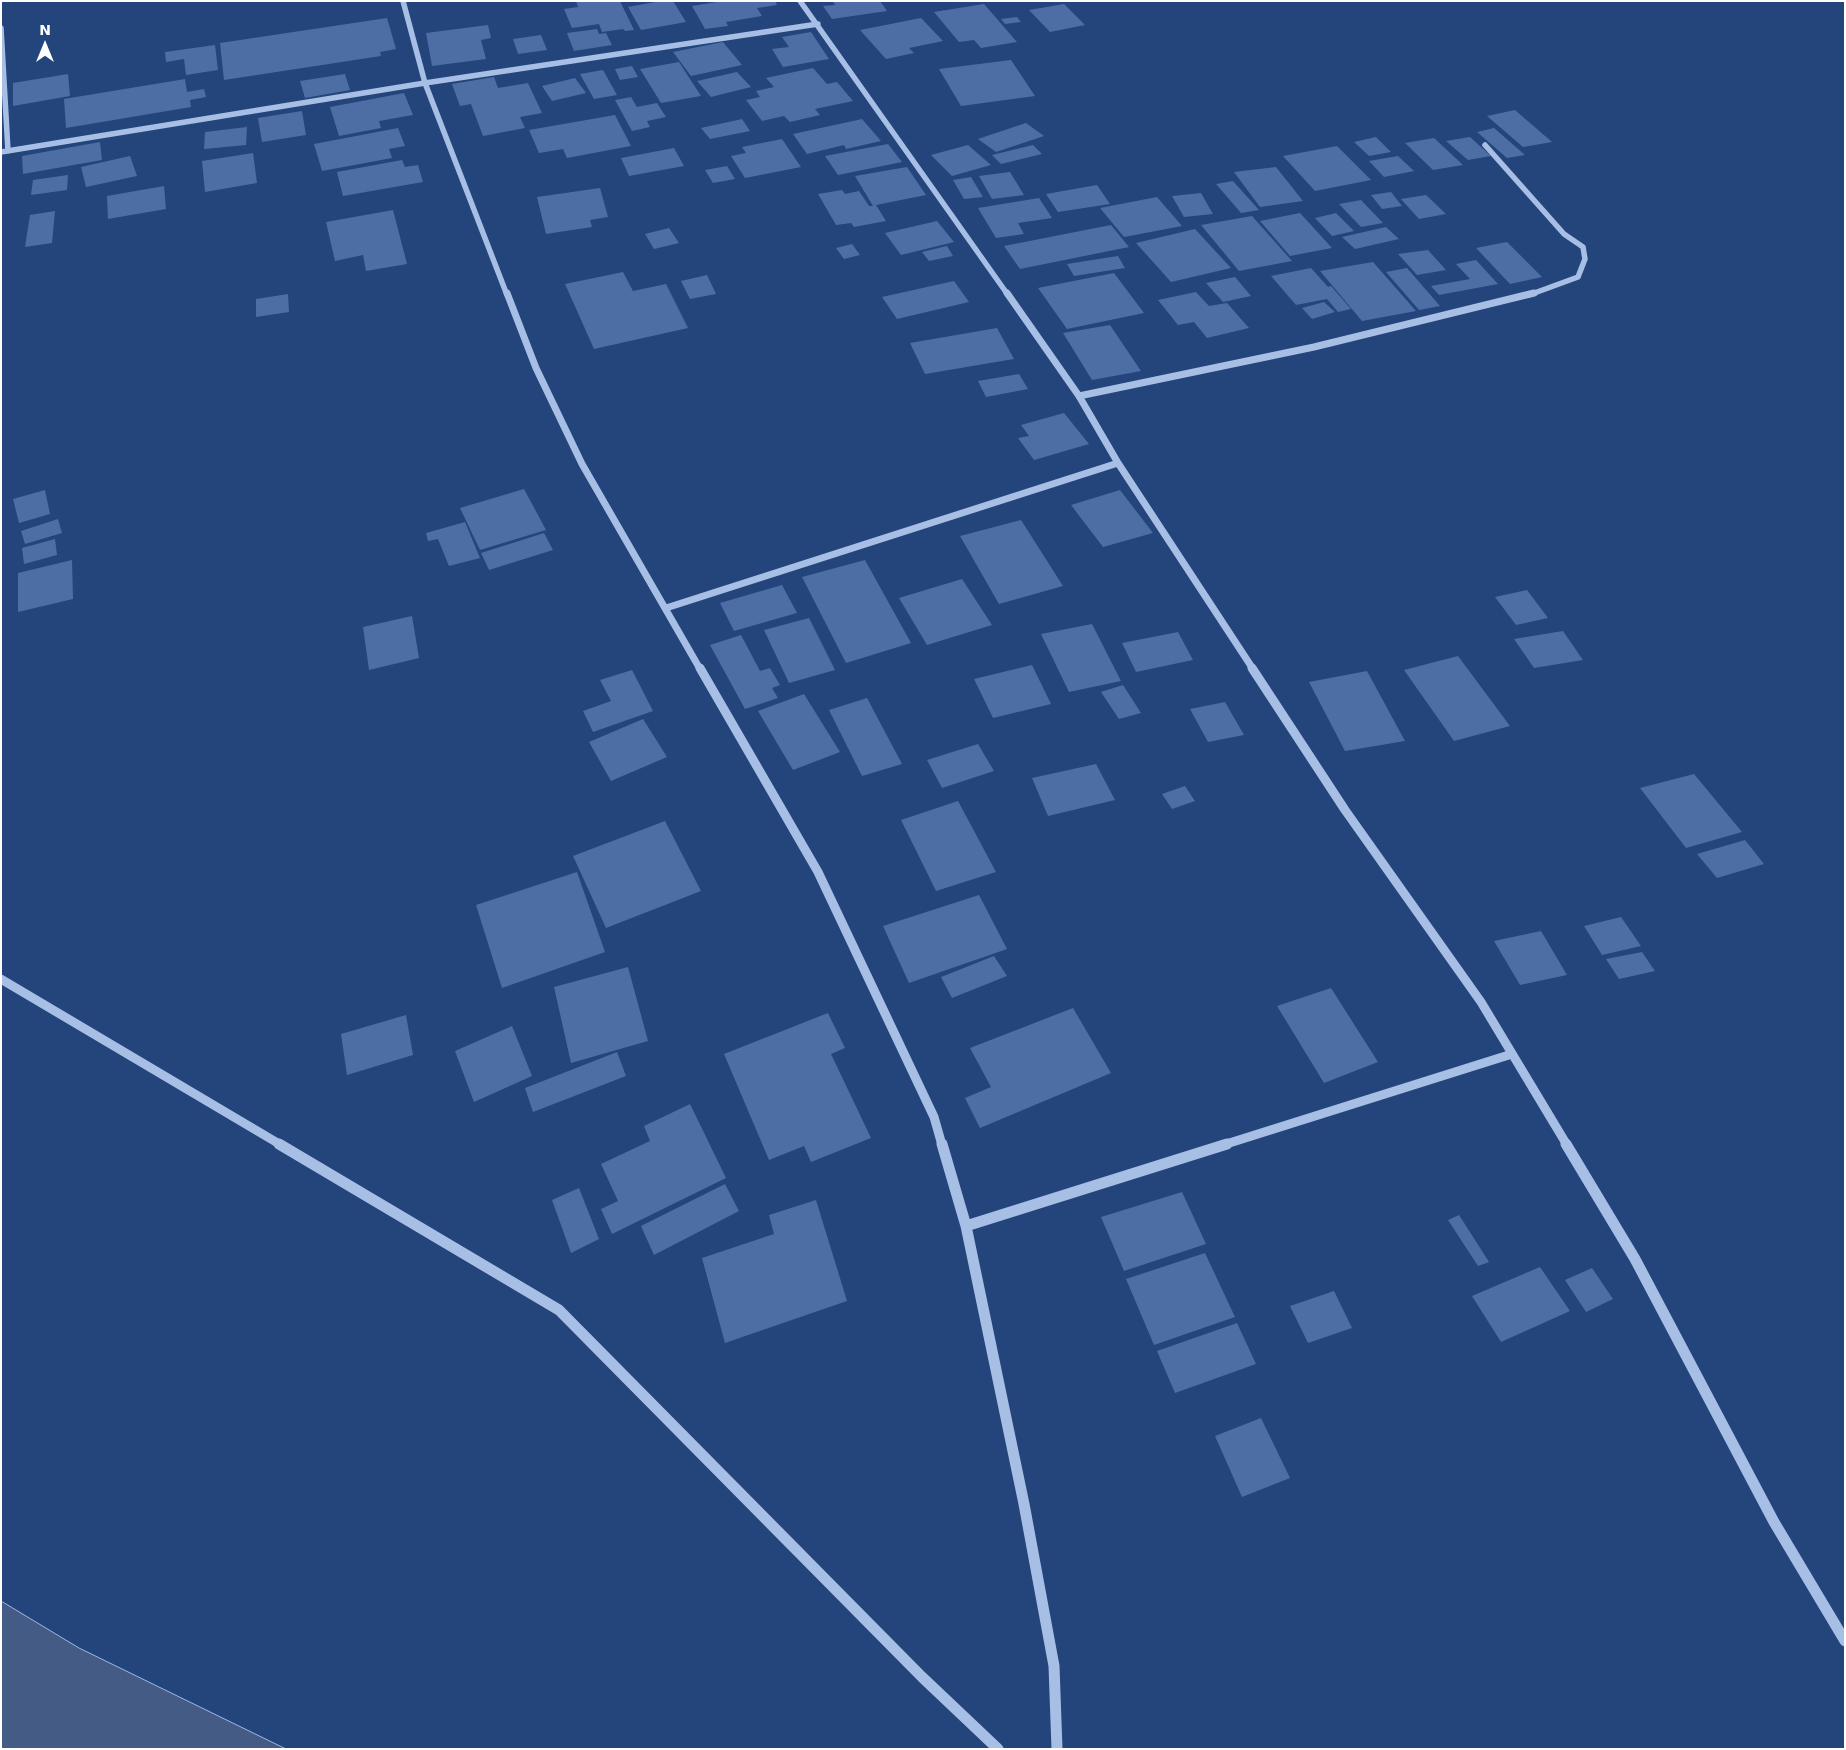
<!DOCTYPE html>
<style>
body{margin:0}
#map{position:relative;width:1846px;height:1750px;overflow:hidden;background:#24447c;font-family:"DejaVu Sans",sans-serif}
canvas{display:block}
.frame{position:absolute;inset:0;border:2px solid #fff;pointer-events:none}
.north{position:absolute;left:20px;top:20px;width:50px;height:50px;-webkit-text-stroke:4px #24447c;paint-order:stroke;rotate:0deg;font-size:14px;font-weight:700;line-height:20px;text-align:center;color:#fff}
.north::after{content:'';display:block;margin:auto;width:18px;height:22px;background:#fff;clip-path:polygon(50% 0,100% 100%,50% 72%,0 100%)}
</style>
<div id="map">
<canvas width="1846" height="1750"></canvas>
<div class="frame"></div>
<div class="north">N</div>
</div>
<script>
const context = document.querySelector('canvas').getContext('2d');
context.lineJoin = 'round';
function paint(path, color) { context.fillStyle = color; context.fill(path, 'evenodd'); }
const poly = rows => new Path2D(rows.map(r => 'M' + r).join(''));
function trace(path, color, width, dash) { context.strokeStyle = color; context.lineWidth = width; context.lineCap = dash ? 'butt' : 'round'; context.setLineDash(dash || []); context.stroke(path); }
const water = poly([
 [1,1601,79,1648,286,1749,1,1749,1,1601]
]);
const building = poly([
 [576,1,620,1,634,30,625,31,623,29,602,32,599,24,572,28,564,9,578,7],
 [661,1,673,1,686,22,641,30,628,7],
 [723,1,775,1,777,5,757,8,762,16,726,22,728,26,705,29,692,6],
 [833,1,880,1,887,11,832,19,823,6,835,5],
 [984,4,1017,42,981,48,974,40,959,42,934,12],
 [1064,4,1085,25,1050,32,1029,10],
 [1017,17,1021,22,1005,24,1001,19],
 [387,18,396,49,380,52,381,56,224,80,220,43],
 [921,18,943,41,909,48,914,53,886,59,860,30],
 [488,25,491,38,481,40,486,59,432,66,426,33],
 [597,29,599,34,606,33,612,45,574,51,567,33],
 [811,32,829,59,783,67,772,49,789,47,782,37],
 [541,35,547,50,518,54,513,39],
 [723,42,742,65,691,76,673,52],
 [215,45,218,70,186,75,184,59,166,62,165,52],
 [1011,60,1035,96,961,106,939,69],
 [679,62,701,96,661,103,640,69],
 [632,66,638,77,620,80,615,69],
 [813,68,827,84,837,82,853,101,815,109,820,115,790,122,784,116,762,121,746,100,760,97,756,91,774,87,766,78],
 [603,70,617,95,594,99,580,74],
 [737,72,751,87,711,97,697,81],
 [68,74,70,96,13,106,13,83],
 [345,74,350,90,305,98,300,81],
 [494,77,498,88,528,83,542,113,520,117,525,128,483,136,471,104,460,106,452,84],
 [575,78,586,93,552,101,542,86],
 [185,79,187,92,204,89,206,97,190,100,191,107,66,128,64,99],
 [404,93,413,115,379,121,381,128,339,136,330,107],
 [631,97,637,107,657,103,666,117,647,121,650,127,632,131,615,100],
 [1515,110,1552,142,1523,147,1487,116],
 [302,111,306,135,262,142,258,118],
 [615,115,631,146,567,158,563,149,539,153,529,130],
 [742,119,750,131,710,139,701,128],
 [862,119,881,141,846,149,844,145,807,154,793,134],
 [1026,123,1044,136,996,152,978,139],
 [247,127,246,145,204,149,205,132],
 [398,128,405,146,389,149,392,158,322,171,314,144],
 [1494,128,1525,155,1507,158,1477,132],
 [1376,137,1391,152,1369,156,1354,142],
 [1470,137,1491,156,1468,160,1446,141],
 [1434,138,1463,165,1433,170,1405,143],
 [782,139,801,167,745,178,731,156,746,153,742,147],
 [100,142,102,160,23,174,22,156],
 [888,144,902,162,838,175,825,156],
 [968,145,991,165,952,176,931,155],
 [1033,145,1042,154,1001,164,992,155],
 [1337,146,1371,180,1315,191,1283,156],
 [674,148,684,166,629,176,621,158],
 [253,153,257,183,205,192,202,161],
 [130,156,137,176,86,187,81,167],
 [1398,156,1414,171,1384,177,1369,161],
 [402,160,405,167,418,165,423,182,343,196,337,172],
 [727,166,735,179,713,183,705,170],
 [907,167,926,195,876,205,886,221,854,227,851,223,836,225,818,194,842,190,845,194,859,191,869,206,873,206,855,176],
 [1276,167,1303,201,1260,207,1234,172],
 [1010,172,1024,195,992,199,979,176],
 [68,175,67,190,31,195,33,180],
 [971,177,983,197,964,199,953,180],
 [1233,181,1259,210,1241,213,1216,184],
 [1097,185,1110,204,1058,212,1046,194],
 [164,186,166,209,108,219,107,196],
 [600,188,608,217,590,220,592,227,546,234,537,197],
 [1391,192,1402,206,1382,209,1371,195],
 [1201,193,1213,214,1184,217,1172,196],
 [1426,195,1446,214,1419,219,1401,199],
 [1157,197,1182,226,1124,237,1100,208],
 [1039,198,1052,218,1018,223,1024,234,996,238,978,208],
 [1361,200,1383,223,1361,227,1339,204],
 [393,210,407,264,366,271,363,255,335,261,326,222],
 [55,211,52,243,25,247,30,215],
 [1300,213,1332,248,1290,256,1260,221],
 [1336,213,1354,231,1332,236,1315,218],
 [1252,216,1292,261,1239,271,1201,225],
 [937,221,954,242,901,255,885,233],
 [1111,225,1129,247,1020,269,1004,246],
 [1386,227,1399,239,1355,249,1342,237],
 [669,228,679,243,654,249,645,234],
 [1195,229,1231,268,1171,282,1136,243],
 [1507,242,1542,277,1510,284,1476,248],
 [852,244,860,255,844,259,836,248],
 [947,246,953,256,929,261,922,252],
 [1428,250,1446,270,1417,275,1398,254],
 [1118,256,1125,268,1074,276,1067,264],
 [1476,260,1498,284,1439,295,1431,286,1470,279,1456,264],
 [1373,262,1416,311,1362,321,1320,271],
 [1311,268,1328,287,1331,286,1351,309,1338,312,1327,299,1296,305,1271,276],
 [1407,268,1440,306,1419,310,1386,272],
 [623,272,633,291,666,284,688,328,594,349,565,284],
 [1114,273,1144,313,1067,329,1038,288],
 [707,275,716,294,690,299,681,281],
 [1235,277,1251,296,1223,302,1206,283],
 [954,281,969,302,897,319,882,297],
 [1196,292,1209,306,1227,303,1249,328,1207,338,1194,322,1178,325,1158,300],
 [288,294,289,312,256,317,256,299],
 [1324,302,1335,312,1312,319,1302,308],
 [1110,325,1141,371,1092,380,1063,333],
 [997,328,1014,359,925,374,910,343],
 [1019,374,1028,389,986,397,978,381],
 [1064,413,1089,444,1034,460,1018,438,1029,436,1021,425],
 [524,489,546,530,480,550,460,508],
 [45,490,50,514,19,523,13,499],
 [1120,490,1153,533,1103,547,1071,505],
 [58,519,62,533,25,544,21,531],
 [1021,520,1063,586,999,604,960,536],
 [465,522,480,558,449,566,438,539,428,541,426,533],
 [544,533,553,550,489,570,481,553],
 [55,539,57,555,24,564,22,548],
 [72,560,73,599,18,612,18,573],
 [865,560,911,643,846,663,802,577],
 [962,579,992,625,927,645,899,598],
 [782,585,797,613,734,631,720,603],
 [1527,590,1548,618,1516,625,1495,597],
 [412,616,419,658,369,670,363,627],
 [809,618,835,670,789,683,764,630],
 [1092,624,1121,681,1069,692,1041,634],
 [1563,631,1583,660,1534,668,1514,639],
 [1178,632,1193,660,1136,672,1122,643],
 [741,635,760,671,770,668,780,685,772,688,778,698,745,709,710,645],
 [1458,656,1510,726,1454,741,1404,670],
 [1032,665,1051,704,993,718,974,679],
 [632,670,653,711,593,732,583,711,611,701,600,680],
 [1367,671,1405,741,1345,751,1309,682],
 [1123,685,1141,713,1119,719,1101,692],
 [804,694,840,752,793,770,758,711],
 [867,698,902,764,862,776,829,710],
 [1225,702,1244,735,1208,742,1190,709],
 [643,719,667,757,611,781,589,742],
 [978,744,994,771,942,788,927,760],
 [1096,764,1115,800,1048,816,1032,778],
 [1694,774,1742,832,1686,848,1640,788],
 [1185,786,1195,801,1172,809,1162,794],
 [958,801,996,872,936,891,901,820],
 [665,821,701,891,606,928,573,856],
 [1745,840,1764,864,1717,878,1697,854],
 [577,872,605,952,502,988,476,905],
 [979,895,1007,949,909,983,883,926],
 [1621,917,1641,946,1602,955,1584,926],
 [1541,931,1567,975,1520,985,1494,941],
 [1642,952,1655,971,1619,979,1606,959],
 [994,956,1007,976,952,998,941,977],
 [628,967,648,1041,571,1063,554,987],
 [1331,988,1378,1062,1324,1083,1277,1006],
 [1073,1008,1111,1073,980,1128,965,1098,991,1087,970,1048],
 [828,1013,845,1048,831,1054,871,1138,811,1162,804,1146,769,1160,724,1054],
 [406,1015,413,1055,347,1075,341,1034],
 [512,1026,532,1076,474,1102,455,1051],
 [617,1052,626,1076,533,1112,525,1088],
 [690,1104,726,1178,612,1234,601,1209,618,1201,601,1164,650,1141,644,1126],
 [725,1184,739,1211,654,1255,641,1226],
 [579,1188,599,1239,571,1253,552,1200],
 [1182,1192,1206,1244,1124,1271,1101,1217],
 [816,1200,847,1301,725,1343,702,1258,774,1234,769,1215],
 [1459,1215,1489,1262,1478,1266,1448,1220],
 [1205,1253,1235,1317,1154,1345,1126,1279],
 [1540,1267,1570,1311,1501,1342,1472,1296],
 [1592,1268,1613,1299,1586,1312,1565,1280],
 [1334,1291,1352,1328,1308,1343,1290,1306],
 [1237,1323,1256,1364,1175,1393,1157,1351],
 [1261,1418,1290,1478,1242,1497,1215,1436]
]);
const minorFar3 = poly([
 [403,1,425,83,507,295],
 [800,1,1008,295],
 [1,28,8,151],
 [1485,145,1564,234,1583,247,1585,259,1578,277,1529,295],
 [1,152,425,83,818,24]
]);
const minorFar2 = poly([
 [507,293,536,368,582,464,700,669],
 [1007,293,1079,396,1118,463,1253,669],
 [1079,396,1314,347,1534,293],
 [666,608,1118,463]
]);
const minorFar1 = poly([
 [700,668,818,872,934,1117,942,1145],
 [1252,668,1345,810,1481,1002,1567,1145],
 [1,979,281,1145],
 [1223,1145,1512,1054]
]);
const minor = poly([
 [279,1144,559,1310,922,1677,998,1749],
 [942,1144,966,1226,1024,1504,1054,1666,1057,1749],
 [1566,1144,1635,1259,1774,1522,1845,1641],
 [966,1226,1227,1144]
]);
paint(water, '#445c85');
trace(water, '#9cb9e6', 1);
paint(building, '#4c6ea5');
trace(minorFar3, '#a8bfe5', 5.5);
trace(minorFar2, '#a8bfe5', 7);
trace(minorFar1, '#a8bfe5', 9);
trace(minor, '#a8bfe5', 11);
</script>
